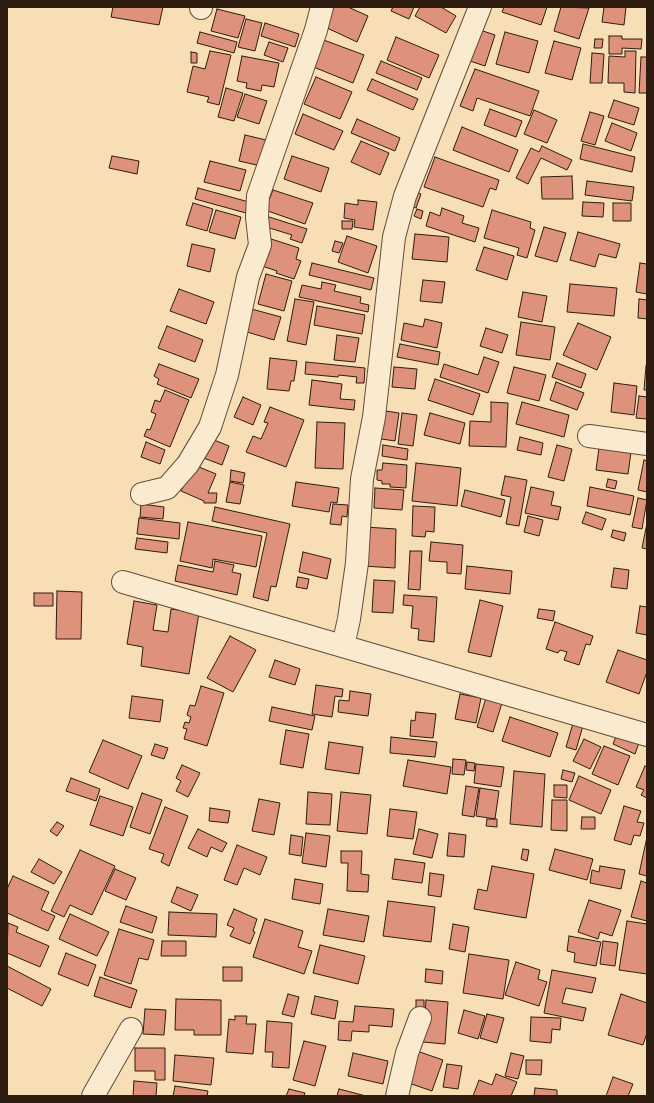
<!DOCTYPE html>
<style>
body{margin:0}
#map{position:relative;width:654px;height:1103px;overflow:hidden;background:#f8deb5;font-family:Cardo,serif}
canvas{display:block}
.frame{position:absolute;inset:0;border:8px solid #2f1c10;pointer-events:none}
</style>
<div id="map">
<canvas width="654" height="1103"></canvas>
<div class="frame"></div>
</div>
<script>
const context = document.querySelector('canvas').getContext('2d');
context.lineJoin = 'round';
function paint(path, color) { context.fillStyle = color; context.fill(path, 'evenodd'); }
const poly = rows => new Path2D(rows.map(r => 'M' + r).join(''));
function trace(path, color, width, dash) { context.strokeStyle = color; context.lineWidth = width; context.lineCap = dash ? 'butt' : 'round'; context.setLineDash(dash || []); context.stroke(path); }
const building = poly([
 [113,7,163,7,159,25,111,17,113,7],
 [334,7,348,7,368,16,357,42,325,27,334,7],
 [393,7,414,7,409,19,391,11,393,7],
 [420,7,441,7,456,16,446,33,415,16,420,7],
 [504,7,547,7,541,25,502,12,504,7],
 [561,7,589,8,579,39,554,31,561,7],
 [604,7,626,7,624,25,602,22,604,7],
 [217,9,245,16,238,38,211,31,217,9],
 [246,19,262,23,255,51,238,47,246,19],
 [265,23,299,34,295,47,261,36,265,23],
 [477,29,495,35,485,66,467,60,477,29],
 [200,32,237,42,234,53,197,43,200,32],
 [505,32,538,41,529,73,496,64,505,32],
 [609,36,622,36,622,39,642,39,641,49,622,48,622,54,609,54,609,36],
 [396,37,439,55,429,78,387,60,396,37],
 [321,39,364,55,353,83,311,66,321,39],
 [595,39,603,39,602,48,594,48,595,39],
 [554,41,581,48,572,80,545,73,554,41],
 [269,42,288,48,283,62,264,55,269,42],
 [210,51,231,55,219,105,207,102,209,97,187,92,193,66,205,69,210,51],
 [625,51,636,51,635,93,624,92,624,83,608,83,609,56,625,57,625,51],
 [191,52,197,53,197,63,191,63,191,52],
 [592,53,604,54,602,83,590,83,592,53],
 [242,56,279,63,274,87,262,85,261,91,246,88,247,83,237,81,242,56],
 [641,57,647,57,647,93,639,93,641,57],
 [381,61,422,78,417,90,376,73,381,61],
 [475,69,539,91,530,116,477,98,473,111,460,106,475,69],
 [316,77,352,92,340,119,304,104,316,77],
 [372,79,418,99,413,110,367,90,372,79],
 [226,88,243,93,234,121,218,117,226,88],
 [245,94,267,101,259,124,237,117,245,94],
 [614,100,639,108,634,125,608,117,614,100],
 [490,109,522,121,516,137,484,125,490,109],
 [534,110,557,120,547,143,524,134,534,110],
 [590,112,604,116,595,145,581,141,590,112],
 [303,114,343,131,334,150,295,134,303,114],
 [357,119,400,138,395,151,351,133,357,119],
 [612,123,637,133,631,151,605,141,612,123],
 [462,127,518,150,509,172,453,150,462,127],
 [245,135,266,140,261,166,239,161,245,135],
 [361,141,389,153,380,175,351,162,361,141],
 [583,144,635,157,632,172,580,159,583,144],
 [542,146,572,160,567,170,541,158,528,184,516,178,531,148,539,152,542,146],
 [112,156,139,161,137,174,109,168,112,156],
 [292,156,329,168,321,192,284,179,292,156],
 [435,157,499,180,496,190,490,188,483,207,424,187,435,157],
 [210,161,246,170,240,191,204,182,210,161],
 [572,176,573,199,542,199,541,177,572,176],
 [587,181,634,187,632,201,585,195,587,181],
 [198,188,249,202,246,213,195,199,198,188],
 [273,190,313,203,305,224,265,210,273,190],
 [411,190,421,194,416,208,406,204,411,190],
 [358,200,377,202,373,230,354,227,355,220,344,218,345,203,358,205,358,200],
 [583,202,604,203,603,217,582,216,583,202],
 [193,203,213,209,207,231,186,225,193,203],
 [613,203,631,203,631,221,613,221,613,203],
 [442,208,464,216,462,223,479,228,475,242,426,226,430,212,440,216,442,208],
 [417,209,423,211,421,219,414,216,417,209],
 [216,210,241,217,235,239,209,232,216,210],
 [492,210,531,222,530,228,535,230,527,258,517,255,519,248,484,238,492,210],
 [266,216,307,229,302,243,290,239,292,235,263,226,266,216],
 [342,221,353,221,352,229,342,229,342,221],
 [544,227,566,233,557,262,535,256,544,227],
 [578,232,620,244,616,258,599,254,595,267,570,260,578,232],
 [415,234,449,237,447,262,412,259,415,234],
 [347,236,377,246,368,273,338,262,347,236],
 [268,238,299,248,296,259,301,261,294,279,276,273,277,271,259,265,268,238],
 [335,241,343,243,339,253,332,251,335,241],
 [192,244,215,249,210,272,187,266,192,244],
 [484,247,514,256,507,280,476,270,484,247],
 [312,263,374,278,371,290,309,275,312,263],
 [640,263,647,264,647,294,636,292,640,263],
 [266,274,292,281,284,311,258,304,266,274],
 [423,280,445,282,442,303,420,301,423,280],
 [322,282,336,285,334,291,361,297,360,303,369,305,368,312,299,297,302,285,321,289,322,282],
 [570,284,617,288,614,316,567,312,570,284],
 [179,289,214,302,206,324,170,311,179,289],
 [523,292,547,296,542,322,518,317,523,292],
 [295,299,314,302,306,345,287,341,295,299],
 [639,299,647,300,647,319,638,318,639,299],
 [317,306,365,315,362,334,314,325,317,306],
 [244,307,281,317,274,340,237,329,244,307],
 [425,319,442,323,437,348,401,340,404,323,423,327,425,319],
 [521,322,555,327,550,360,516,355,521,322],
 [578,323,611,337,597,370,563,355,578,323],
 [167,326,203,340,195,362,158,348,167,326],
 [486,328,508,335,502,353,480,346,486,328],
 [337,335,359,338,355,362,334,360,337,335],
 [400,344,440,352,438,365,397,357,400,344],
 [484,357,499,362,488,393,440,377,444,364,478,375,484,357],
 [270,358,297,361,294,381,291,381,289,391,267,389,270,358],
 [306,362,365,368,364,383,356,383,357,377,339,375,338,377,305,374,306,362],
 [557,363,586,374,581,388,552,377,557,363],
 [159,364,199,379,191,398,157,384,159,379,154,376,159,364],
 [646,366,647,366,647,390,644,390,646,366],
 [394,367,417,369,415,389,392,387,394,367],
 [514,367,546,375,539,401,507,393,514,367],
 [435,379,480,394,473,415,428,400,435,379],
 [312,380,342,384,340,399,355,400,354,410,309,405,312,380],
 [556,382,584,393,577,410,550,400,556,382],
 [614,383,637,386,634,415,611,412,614,383],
 [165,390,189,400,170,447,144,436,147,429,150,430,156,414,151,412,155,400,160,402,165,390],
 [639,396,647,397,647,419,636,418,639,396],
 [243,397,261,405,253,425,234,417,243,397],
 [491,402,508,403,506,447,469,446,470,421,491,422,491,402],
 [522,402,569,415,564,437,516,424,522,402],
 [270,407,304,420,286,467,246,452,253,436,261,439,268,423,264,422,270,407],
 [379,410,399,413,395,441,375,438,379,410],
 [402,413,417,415,413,446,398,444,402,413],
 [430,413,465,423,460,444,424,435,430,413],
 [317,422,345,423,343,469,315,468,317,422],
 [520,437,543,443,541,455,517,450,520,437],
 [209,438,229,446,222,465,201,457,209,438],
 [146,442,165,450,160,464,141,457,146,442],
 [383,445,408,449,407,460,382,456,383,445],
 [557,445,572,449,564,481,548,477,557,445],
 [599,448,631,452,628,474,596,470,599,448],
 [644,460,647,461,647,492,638,490,644,460],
 [383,463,407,465,406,488,390,487,390,484,382,484,382,481,377,480,377,470,382,470,383,463],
 [416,463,461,468,457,506,412,501,416,463],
 [194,465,216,474,208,493,217,493,216,503,204,503,204,501,181,491,194,465],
 [231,470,245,473,243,483,230,481,231,470],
 [505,476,527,480,519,526,506,524,511,497,501,495,505,476],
 [608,479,617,481,615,489,606,487,608,479],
 [230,482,244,485,240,504,226,502,230,482],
 [296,482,339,488,337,503,331,502,329,512,292,506,296,482],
 [531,487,554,492,551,505,561,507,558,520,525,513,531,487],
 [590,487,634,496,630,515,587,506,590,487],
 [375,488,404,490,402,510,374,508,375,488],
 [465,490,505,500,501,517,461,506,465,490],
 [638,498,647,500,642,529,632,527,638,498],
 [141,504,164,507,163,519,140,517,141,504],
 [333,504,348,505,347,517,342,516,341,525,330,524,333,504],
 [413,506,435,507,434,532,426,531,425,537,412,536,413,506],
 [215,507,290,524,276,587,271,586,268,601,253,597,267,533,212,521,215,507],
 [586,512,606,519,602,530,582,523,586,512],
 [528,516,543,520,539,536,524,532,528,516],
 [139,518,180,523,179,539,137,534,139,518],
 [188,522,262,536,256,567,213,559,212,568,180,561,188,522],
 [647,523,647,549,642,548,647,523],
 [365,527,396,529,395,568,363,566,365,527],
 [613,530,626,533,624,541,611,537,613,530],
 [137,538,168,542,167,553,135,549,137,538],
 [431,542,463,545,461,574,447,573,447,562,429,561,431,542],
 [410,551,422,551,420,590,408,589,410,551],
 [303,552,331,559,327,579,299,572,303,552],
 [215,561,234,565,232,572,241,574,237,595,175,581,178,565,213,572,215,561],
 [467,566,512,571,510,594,465,589,467,566],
 [614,568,629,570,627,589,611,587,614,568],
 [298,577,309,579,307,589,296,587,298,577],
 [374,580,395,581,393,613,372,612,374,580],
 [57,591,82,592,81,639,56,639,57,591],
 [34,593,53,593,53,606,34,606,34,593],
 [404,595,437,597,434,642,418,640,419,629,411,628,413,606,403,605,404,595],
 [480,600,503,606,491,657,468,652,480,600],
 [134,601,157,605,153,630,168,632,171,609,199,613,189,674,141,666,143,647,127,644,134,601],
 [640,606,647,607,647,635,636,633,640,606],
 [539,609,555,611,553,621,537,618,539,609],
 [555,622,593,636,590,645,586,644,579,665,564,660,567,652,560,650,558,653,546,649,555,622],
 [230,636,256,650,233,692,207,678,230,636],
 [618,650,647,660,647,672,639,694,606,682,618,650],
 [275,660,300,669,295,685,269,677,275,660],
 [316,685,343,689,342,697,335,696,332,717,312,714,316,685],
 [201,686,224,693,207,746,184,739,187,729,183,728,185,722,189,723,191,717,187,715,190,705,195,706,201,686],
 [350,691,371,694,368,716,338,712,339,700,349,701,350,691],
 [460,694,481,698,476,723,455,719,460,694],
 [132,696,163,700,160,722,129,718,132,696],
 [486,698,502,703,493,732,477,727,486,698],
 [272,707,315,716,312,730,269,721,272,707],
 [416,712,436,714,433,738,410,736,411,720,415,721,416,712],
 [510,717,558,733,550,757,502,741,510,717],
 [574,720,584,722,576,750,566,747,574,720],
 [286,730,309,734,303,768,280,764,286,730],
 [618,731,640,740,635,754,613,744,618,731],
 [391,737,437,742,435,757,390,753,391,737],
 [584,739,601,747,590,769,573,761,584,739],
 [103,740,142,756,128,789,89,772,103,740],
 [329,742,363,747,359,774,325,769,329,742],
 [155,744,168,748,164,759,151,755,155,744],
 [604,746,630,756,618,785,592,774,604,746],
 [453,759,466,760,464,775,452,774,453,759],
 [408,760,451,767,447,794,403,786,408,760],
 [467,762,475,763,474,771,466,770,467,762],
 [476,764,504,767,501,787,474,783,476,764],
 [182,765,200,773,188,797,176,791,181,781,176,778,182,765],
 [645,766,647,767,647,798,641,795,644,790,636,787,645,766],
 [563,770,575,773,572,782,561,779,563,770],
 [514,771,545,774,542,827,510,824,514,771],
 [579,776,611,790,601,814,569,800,579,776],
 [71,778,100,789,96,801,66,791,71,778],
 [554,785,567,785,567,798,554,797,554,785],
 [466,786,479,788,474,817,462,815,466,786],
 [480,788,499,791,495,819,476,816,480,788],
 [308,792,332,794,330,825,306,824,308,792],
 [341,792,371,795,367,834,337,831,341,792],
 [142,793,162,800,150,834,130,827,142,793],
 [100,796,133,807,123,836,90,825,100,796],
 [259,799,280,803,274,835,252,831,259,799],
 [552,800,567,800,567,831,551,830,552,800],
 [624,806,641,811,637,822,644,823,640,836,634,835,631,845,614,840,624,806],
 [165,807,188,816,169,866,161,862,164,854,149,849,165,807],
 [210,808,230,811,228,823,209,821,210,808],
 [390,809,417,812,413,839,387,836,390,809],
 [582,817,595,817,595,829,581,829,582,817],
 [487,819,497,819,497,827,486,826,487,819],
 [57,822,64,826,57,836,50,831,57,822],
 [198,829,227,843,222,852,211,847,207,857,188,848,198,829],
 [419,829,438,834,432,858,413,854,419,829],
 [306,833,330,836,326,867,302,863,306,833],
 [449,833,466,835,464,857,447,856,449,833],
 [291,835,303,837,301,856,289,854,291,835],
 [647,837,647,876,639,874,647,837],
 [237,845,267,857,260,875,244,868,237,885,224,880,237,845],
 [523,849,529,850,527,861,521,859,523,849],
 [555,849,593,859,587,880,549,870,555,849],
 [80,850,115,866,92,915,70,905,64,917,51,911,80,850],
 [341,851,362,851,361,874,369,875,368,892,347,891,348,863,341,863,341,851],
 [39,859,62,872,54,884,31,872,39,859],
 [395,859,425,863,422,883,392,879,395,859],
 [492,866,534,874,526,918,474,909,478,889,487,891,492,866],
 [600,866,625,870,621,889,590,883,592,870,599,872,600,866],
 [115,869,136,878,126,900,105,891,115,869],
 [430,873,444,875,441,897,428,895,430,873],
 [13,876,49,892,41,910,55,916,48,931,7,913,7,889,13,876],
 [295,879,323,884,320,904,292,899,295,879],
 [641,881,647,883,647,921,631,917,641,881],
 [177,887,198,895,191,911,171,902,177,887],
 [589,900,621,910,612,936,600,932,598,939,578,932,589,900],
 [388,901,435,907,431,942,383,936,388,901],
 [126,906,157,917,152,933,120,922,126,906],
 [234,909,257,919,253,931,255,932,250,944,230,936,234,928,227,925,234,909],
 [328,909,369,916,364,942,323,935,328,909],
 [169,912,217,914,216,937,168,935,169,912],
 [70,914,109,932,97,956,59,939,70,914],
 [265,919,303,931,298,947,312,951,304,974,253,957,265,919],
 [627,921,647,924,647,974,619,970,627,921],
 [8,923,18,927,16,932,49,946,40,967,7,953,8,923],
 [453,924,469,927,465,952,449,949,453,924],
 [119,929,154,940,148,960,139,958,131,984,104,975,119,929],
 [569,936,601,942,596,966,574,962,575,953,567,951,569,936],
 [162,941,186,941,186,956,161,956,162,941],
 [603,941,618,943,615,966,600,964,603,941],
 [320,945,365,956,358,984,313,973,320,945],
 [66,953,96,965,88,986,58,974,66,953],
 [469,954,509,960,503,999,463,993,469,954],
 [516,962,540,970,538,979,547,982,539,1006,505,995,516,962],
 [7,966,51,989,42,1006,7,988,7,966],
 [223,967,242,967,242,981,223,981,223,967],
 [426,969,443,971,442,984,425,982,426,969],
 [552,970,596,978,592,993,566,988,562,1003,586,1008,583,1021,544,1013,552,970],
 [100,977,137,990,131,1008,94,996,100,977],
 [288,994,299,997,294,1017,282,1014,288,994],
 [621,994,647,1003,647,1033,643,1045,608,1035,621,994],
 [315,996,338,1001,335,1019,311,1014,315,996],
 [176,999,221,1000,221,1035,194,1035,194,1030,175,1030,176,999],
 [416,1000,424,1000,424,1014,416,1014,416,1000],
 [426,1000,448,1002,445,1044,423,1042,426,1000],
 [355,1006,394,1009,392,1027,369,1025,369,1032,352,1031,351,1041,338,1040,339,1021,353,1022,355,1006],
 [145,1009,166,1010,164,1035,143,1034,145,1009],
 [464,1010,485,1016,478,1039,458,1033,464,1010],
 [487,1014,504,1018,497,1043,480,1038,487,1014],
 [235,1016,247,1016,246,1024,256,1024,253,1054,226,1052,229,1019,235,1020,235,1016],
 [531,1017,561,1018,560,1030,552,1029,551,1043,530,1041,531,1017],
 [267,1021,292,1023,289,1068,272,1067,273,1052,265,1052,267,1021],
 [304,1041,326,1046,315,1086,293,1080,304,1041],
 [135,1048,165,1048,165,1080,155,1080,155,1071,135,1071,135,1048],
 [414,1050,443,1060,432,1091,403,1081,414,1050],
 [353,1053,388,1061,383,1084,348,1076,353,1053],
 [511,1053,524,1056,518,1079,505,1076,511,1053],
 [175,1055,214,1058,211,1085,173,1081,175,1055],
 [526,1060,542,1060,541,1075,526,1074,526,1060],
 [447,1064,462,1066,458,1089,443,1087,447,1064],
 [496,1074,517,1082,511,1096,473,1096,479,1080,492,1085,496,1074],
 [613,1077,633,1084,628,1096,606,1096,613,1077],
 [134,1081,157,1083,156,1096,133,1096,134,1081],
 [175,1086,208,1091,207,1096,173,1096,175,1086],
 [535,1088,557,1090,557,1096,534,1096,535,1088],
 [289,1089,305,1093,304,1096,286,1096,289,1089],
 [339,1089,366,1096,337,1096,339,1089]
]);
const minor = poly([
 [201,8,201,7],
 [589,436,647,444],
 [142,494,167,488,188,464,210,427,227,375,248,277,260,245,257,217,258,196,316,30,322,7],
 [123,582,647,735],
 [343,646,349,619,357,563,362,479,374,417,394,237,405,196,480,7],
 [93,1096,131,1029],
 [397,1096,407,1053,420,1018]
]);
paint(building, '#de927c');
trace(building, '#2f1c10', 1);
trace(minor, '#614c39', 24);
trace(minor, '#faeacf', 22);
</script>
